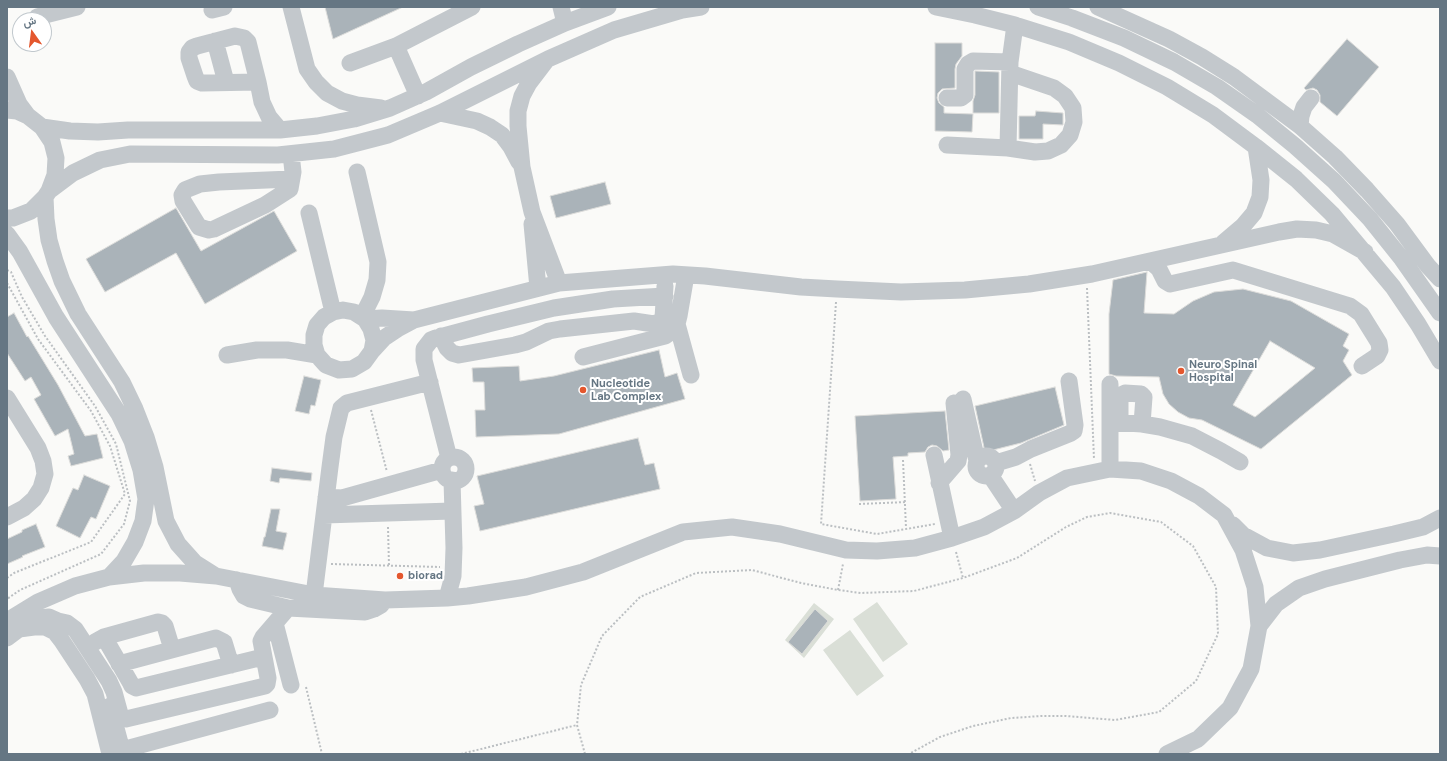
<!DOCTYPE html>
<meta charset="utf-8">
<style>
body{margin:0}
#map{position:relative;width:1447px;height:761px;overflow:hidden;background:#fafaf8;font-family:"DM Sans",Vazirmatn,sans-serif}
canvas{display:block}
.frame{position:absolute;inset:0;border:8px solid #657683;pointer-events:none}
.north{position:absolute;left:12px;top:12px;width:40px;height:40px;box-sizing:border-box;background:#fff;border:1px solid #c1c8cd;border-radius:50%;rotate:346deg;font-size:11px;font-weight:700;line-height:16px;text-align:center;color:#657683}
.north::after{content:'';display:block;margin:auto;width:14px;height:18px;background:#e4572e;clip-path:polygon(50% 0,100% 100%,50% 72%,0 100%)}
</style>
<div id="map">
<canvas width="1447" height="761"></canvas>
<div class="frame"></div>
<div class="north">ش</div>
</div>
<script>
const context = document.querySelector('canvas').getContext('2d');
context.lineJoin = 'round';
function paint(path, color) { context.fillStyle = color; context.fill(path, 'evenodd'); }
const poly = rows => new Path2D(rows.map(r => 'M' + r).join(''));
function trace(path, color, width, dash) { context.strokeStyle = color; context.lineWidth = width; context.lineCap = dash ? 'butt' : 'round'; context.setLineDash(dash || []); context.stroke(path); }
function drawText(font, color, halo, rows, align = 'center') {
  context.font = font + ' "DM Sans",sans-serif'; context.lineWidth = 4; context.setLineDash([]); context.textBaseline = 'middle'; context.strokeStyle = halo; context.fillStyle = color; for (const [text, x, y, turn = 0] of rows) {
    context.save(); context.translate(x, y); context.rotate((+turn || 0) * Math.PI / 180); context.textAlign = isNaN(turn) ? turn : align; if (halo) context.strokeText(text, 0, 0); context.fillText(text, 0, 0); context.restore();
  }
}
const green = poly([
 [877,602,908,644,883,662,853,619],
 [814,603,834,619,804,658,785,640],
 [850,630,884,676,857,696,823,650]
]);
const building = poly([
 [325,7,403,7,333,39,325,7],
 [1347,39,1379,67,1337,116,1320,102,1320,95,1317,90,1313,88,1306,90,1304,88,1347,39],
 [935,43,962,43,962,56,956,64,955,69,955,88,942,89,938,93,937,98,939,103,944,107,944,113,973,114,972,132,935,131,935,43],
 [975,71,999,72,999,113,973,113,973,101,975,95,975,71],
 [1036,111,1063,113,1063,125,1043,124,1043,139,1019,139,1019,116,1035,116,1036,111],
 [605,182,611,204,556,218,550,196,605,182],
 [176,208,201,251,274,211,297,251,205,304,176,253,105,292,86,259,176,208],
 [1147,272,1144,313,1174,314,1193,301,1214,292,1243,289,1291,301,1349,334,1343,346,1349,350,1343,361,1352,375,1261,449,1202,420,1189,418,1178,412,1169,404,1163,394,1159,377,1116,376,1109,374,1109,314,1113,280,1147,272],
 [1270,341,1315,368,1255,417,1233,405,1270,341],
 [14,313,27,337,28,336,58,385,85,436,97,434,103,458,71,466,68,456,74,454,68,429,55,436,34,399,41,395,31,377,25,381,7,353,7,317,14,313],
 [659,350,665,377,677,373,685,399,559,434,476,437,475,410,485,410,484,382,473,382,472,368,519,366,520,381,554,376,659,350],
 [304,376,321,380,315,406,311,405,309,414,295,411,304,376],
 [1055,387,1064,425,1021,443,985,452,975,406,1055,387],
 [945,411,949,450,943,451,937,446,932,445,928,447,925,452,908,453,908,456,893,457,896,499,860,501,855,416,945,411],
 [638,438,645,465,654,463,660,489,480,531,474,506,484,504,477,476,638,438],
 [272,468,312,473,311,481,280,478,279,483,270,481,272,468],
 [84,475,110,486,96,519,91,517,80,538,56,526,73,488,78,490,84,475],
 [271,509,280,509,276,531,287,533,283,550,262,546,264,537,265,537,271,509],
 [36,524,45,547,22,556,23,557,7,564,7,539,22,532,22,530,36,524],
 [815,609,828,621,802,654,788,642,815,609]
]);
const path = poly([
 [7,270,11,272,22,297,45,336,95,406,116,444,130,501,124,524,101,554,20,590,7,599],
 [7,283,38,339,91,411,110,446,125,494,91,542,14,573,7,578],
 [1087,288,1094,459],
 [836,302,821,524,877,534,935,524],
 [371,410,387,472],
 [903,460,906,528],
 [1030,464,1035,481],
 [859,504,906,502],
 [388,527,389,566],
 [956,552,963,578],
 [331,564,440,567],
 [838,590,843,564],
 [306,687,322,754],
 [461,754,577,725],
 [585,754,577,725,581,685,602,636,640,597,696,573,752,570,801,583,838,590,861,593,914,591,963,578,1017,558,1066,527,1087,517,1110,513,1161,522,1193,546,1216,587,1218,634,1196,681,1159,712,1115,720,1066,716,1042,716,1011,718,973,726,940,737,909,754]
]);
const minor = poly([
 [291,7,307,69,316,82,327,93,342,101,357,105,381,108],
 [561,7,565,23],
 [936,7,975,15,1015,25,1069,42,1119,63,1167,87,1213,115,1256,147,1296,179,1332,214,1393,287,1418,324,1440,361],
 [1038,7,1072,18,1124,38,1174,62,1217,87,1257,115,1295,146,1334,181,1370,219,1402,259,1440,313],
 [1098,7,1169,39,1202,57,1234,77,1300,126,1335,157,1367,190,1397,224,1428,266,1440,279],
 [212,10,224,7],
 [37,17,77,7],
 [215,41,226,82],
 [396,46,418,96],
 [545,62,529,83,522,96,518,111,518,126,522,167,532,212,559,283],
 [350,63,396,46,472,7],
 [7,77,19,104,28,116],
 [258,82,202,83,197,81,195,76,189,58,189,52,192,48,197,46,235,36,244,38,248,42,258,82,262,102,269,117,280,130],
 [947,98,961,98,965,95,965,69,968,64,973,61,1010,62],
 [7,110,17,111,28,116,42,127,52,142,56,158,55,175,49,191,45,197,31,211,13,218,7,218],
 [440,113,477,121,490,127,502,135,511,147,519,162],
 [1300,126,1301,116,1304,107,1311,98],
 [42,127,70,131,98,132,128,130,280,130,317,126,354,119,390,108,426,92,471,67,518,44,565,23,608,7],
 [947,145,1008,148,1035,152,1048,151,1061,145,1070,135,1074,122,1073,108,1065,96,1054,88,1010,73],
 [1008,148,1010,62,1015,25],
 [291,154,293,172,290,189,265,205,214,229,209,230,199,227,183,201,182,195,185,190,200,184,219,182,291,179],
 [357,172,378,262,377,280,372,297,362,317],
 [49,191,73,173,100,160,130,154,278,155,334,149,388,135,440,113,548,59,614,30,682,10,701,7],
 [45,197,46,219,49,240,55,261,62,281,78,314,122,382,135,409,146,437,155,467,166,521,178,544,195,563,214,575],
 [309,213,333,312],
 [532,224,538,288],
 [7,234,20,252,56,317,119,414,132,441,141,470,146,499,143,521,135,542,124,561,109,577],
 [1223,243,1243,226,1254,213,1260,197,1261,180,1256,147],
 [1150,261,1159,269,1165,281,1170,284,1233,270,1350,306,1361,314,1379,343,1380,350,1377,356,1362,366],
 [365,319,382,318,414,320],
 [677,324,691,375],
 [441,336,447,348,452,353,459,355,515,345,526,342,549,331,560,329,634,321,654,324,659,322,663,318,665,286],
 [372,351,384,338,399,328,414,320,559,283,673,274,705,276,801,287,837,289,901,292,965,290,1029,284,1092,274,1279,232,1297,229,1316,230,1333,234,1365,252],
 [227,355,257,350,287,350,317,355,326,365,339,370,352,369,364,362,372,351,374,340,371,329,365,319,354,312,343,310,333,312,324,317,317,325,314,335,314,345,317,355],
 [583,357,657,338,665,336,672,331,677,324,679,316,686,275],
 [7,398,38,448,43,461,45,474,41,488,34,499,24,508,7,517],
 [963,399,977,461],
 [1120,416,1120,399,1121,395,1125,393,1141,394,1144,397,1142,424],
 [1111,422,1142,424,1160,427,1192,436,1221,451,1240,462],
 [934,455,952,538],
 '976 466a10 10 0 1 1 20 0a10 10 0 1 1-20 0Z',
 '442 469a12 12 0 1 1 24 0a12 12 0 1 1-24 0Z',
 [449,458,424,360,424,349,431,340,436,338,488,324,554,308,613,299,665,296],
 [996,463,1016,457,1031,449,1071,433,1074,431,1075,425,1069,381],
 [1110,469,1110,384],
 [990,475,1014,511],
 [939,483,958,461,959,455,954,403],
 [326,497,342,498,442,470],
 [324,515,452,511],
 [1233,525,1243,535,1267,548,1293,553,1320,550,1394,534,1423,527,1440,518],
 [237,580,240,589,244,596,250,599,288,608,365,612,374,609,381,605,385,600],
 [314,595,330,467,334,437,341,408,347,403,351,402,430,382],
 [447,598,453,576,454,548,452,480],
 [7,621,38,602,75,586,109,577,144,573,180,573,216,576,314,595,385,600,447,598,468,596,526,587,583,572,683,532,732,527,780,534,846,550,877,551,915,548,952,538,984,527,1014,511,1039,493,1067,478,1110,469,1141,471,1171,481,1199,496,1224,515,1243,550,1255,587,1259,626,1251,669,1230,708,1198,739,1167,754],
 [58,621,67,623,75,629,109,681,114,692,120,714,123,718,126,719,265,686,267,684,268,678,261,641,263,637,288,608],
 [275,623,291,685],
 [1259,626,1276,604,1299,588,1325,579,1400,560,1427,555,1440,556],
 [19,629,40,618,49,617,58,621,65,628],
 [104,637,130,682,132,686,136,688,263,657],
 [7,638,19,629,34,627,45,627,55,632,62,641,87,679,95,694,110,754],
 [95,642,104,637,158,622,162,623,165,626,172,649],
 [119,664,216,638,224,642,231,665],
 [110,706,123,754],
 [122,750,270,710]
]);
const markers = [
 [1181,371,4,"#e4572e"],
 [583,390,4,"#e4572e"],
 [400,576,4,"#e4572e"]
];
const poiNames = [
 ["Neuro Spinal",1189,365],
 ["Hospital",1189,378],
 ["Nucleotide",591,384],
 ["Lab Complex",591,397],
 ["biorad",408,576]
];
paint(green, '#dadfd7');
paint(building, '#aab3b9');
trace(building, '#dcdcda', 1);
trace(path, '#bbbfc2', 2, [2, 2]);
trace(minor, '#c3c8cc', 17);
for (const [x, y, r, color] of markers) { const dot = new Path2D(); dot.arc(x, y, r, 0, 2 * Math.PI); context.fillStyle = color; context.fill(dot); trace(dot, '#fff', 1.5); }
drawText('bold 11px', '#657683', '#fff', poiNames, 'left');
</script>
